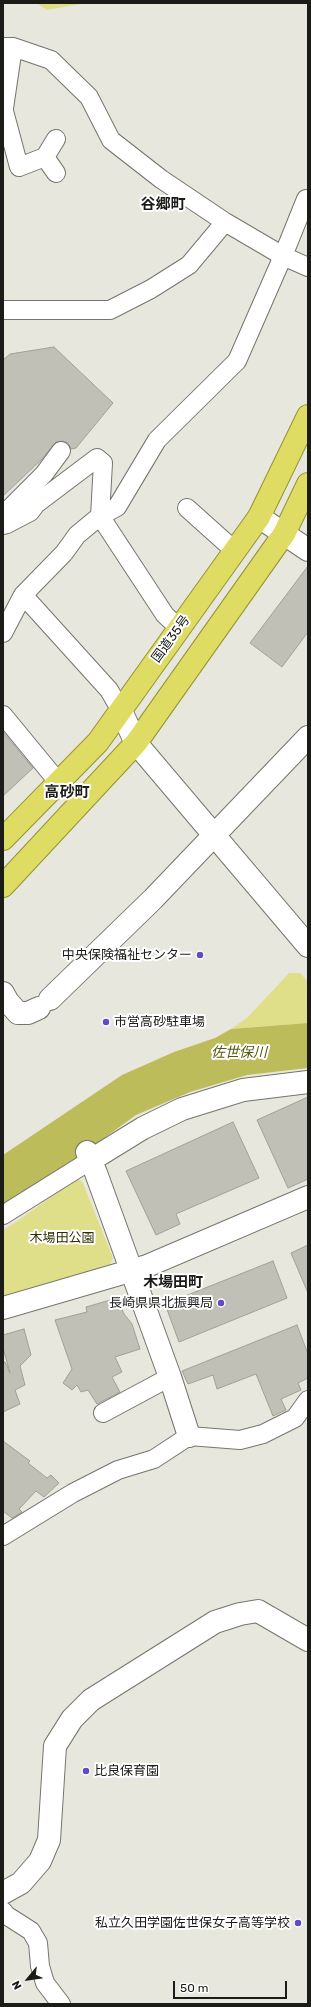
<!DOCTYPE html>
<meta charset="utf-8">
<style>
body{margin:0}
#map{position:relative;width:311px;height:2007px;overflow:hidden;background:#e7e7dd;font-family:Rubik,sans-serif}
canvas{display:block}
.frame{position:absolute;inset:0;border:4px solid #1b1b18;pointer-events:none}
.north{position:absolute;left:8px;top:1959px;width:40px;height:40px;-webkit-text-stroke:3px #fff;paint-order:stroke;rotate:241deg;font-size:11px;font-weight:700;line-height:16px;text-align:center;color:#1b1b18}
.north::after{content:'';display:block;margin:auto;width:14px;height:18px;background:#1b1b18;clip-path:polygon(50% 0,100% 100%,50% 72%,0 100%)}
.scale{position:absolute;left:173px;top:1981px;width:114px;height:18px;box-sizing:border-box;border:2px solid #1b1b18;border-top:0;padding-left:5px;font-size:12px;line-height:14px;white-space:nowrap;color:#1b1b18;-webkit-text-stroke:3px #fff;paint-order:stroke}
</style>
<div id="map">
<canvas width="311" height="2007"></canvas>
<div class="frame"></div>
<div class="north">N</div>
<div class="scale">50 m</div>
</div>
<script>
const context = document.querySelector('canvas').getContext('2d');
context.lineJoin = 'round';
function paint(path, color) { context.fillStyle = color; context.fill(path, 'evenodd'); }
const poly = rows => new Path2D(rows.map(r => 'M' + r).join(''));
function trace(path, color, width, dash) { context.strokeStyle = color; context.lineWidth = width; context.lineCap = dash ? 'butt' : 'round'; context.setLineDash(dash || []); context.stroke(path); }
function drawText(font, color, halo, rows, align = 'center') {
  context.font = font + ' Rubik,"Noto Sans JP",sans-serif'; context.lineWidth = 4; context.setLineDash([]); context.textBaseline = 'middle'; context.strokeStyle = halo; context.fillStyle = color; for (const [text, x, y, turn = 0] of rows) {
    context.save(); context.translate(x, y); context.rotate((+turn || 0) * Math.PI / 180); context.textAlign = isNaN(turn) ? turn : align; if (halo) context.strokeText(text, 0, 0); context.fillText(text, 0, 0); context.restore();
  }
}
const green = poly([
 [36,3,86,3,47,10],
 [289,973,300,973,308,982,308,1023,231,1029,248,1017],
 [76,1179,82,1181,113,1258,108,1268,3,1296,3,1230,16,1222]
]);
const water = poly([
 [308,1023,308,1068,247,1075,190,1092,136,1115,64,1167,3,1206,3,1155,122,1075,174,1052,215,1038,231,1029]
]);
const building = poly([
 [54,347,113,403,76,448,71,449,68,443,63,441,56,442,41,460,3,496,3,360,10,354,54,347],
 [308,566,308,632,282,667,250,643,308,566],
 [3,732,33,768,3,796,3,732],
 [308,1097,308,1179,288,1188,257,1120,308,1097],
 [233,1122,259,1178,176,1214,180,1224,156,1235,126,1171,233,1122],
 [308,1245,308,1293,291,1253,308,1245],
 [273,1261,287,1298,179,1342,165,1304,273,1261],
 [117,1298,124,1314,132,1324,140,1349,115,1357,122,1372,112,1377,120,1392,97,1404,88,1390,81,1392,77,1385,72,1390,63,1383,72,1369,55,1320,87,1312,86,1307,117,1298],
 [297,1325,308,1354,308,1378,298,1383,301,1390,281,1399,286,1410,273,1416,256,1374,217,1389,213,1375,188,1384,182,1371,297,1325],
 [24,1329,31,1355,20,1366,25,1385,15,1390,20,1404,3,1412,3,1362,5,1362,10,1373,3,1348,3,1335,24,1329],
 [3,1441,30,1461,28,1463,47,1478,51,1475,59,1483,44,1497,36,1491,19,1509,22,1512,12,1518,3,1511,3,1441]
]);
const minor = poly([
 [3,47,13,47,51,60,89,97,111,140,161,179,225,222,283,256,308,267],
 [4,111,19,167,45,157,56,139],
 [3,115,13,47],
 [45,157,56,173],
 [3,310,110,310,151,289,189,265,225,222],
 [187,508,235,551],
 [7,524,9,509,44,474,61,451],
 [3,525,7,524,30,512,36,504,97,458,103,463,100,516,165,615,179,628],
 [23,595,109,690,120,709],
 [3,633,23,595,64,553,77,535,100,516,117,507,157,440,237,361,283,256,306,199],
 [3,715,59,783],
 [3,1215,91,1160],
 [103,1413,170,1377],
 [3,1536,73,1493,118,1470,154,1459,189,1436,240,1440,263,1434,295,1418,308,1400],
 [3,1911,6,1915,31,1931,38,1943,40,1966,45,1983,61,2004]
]);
const tertiary = poly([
 [259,517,308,550],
 [120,709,136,743,308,946],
 [3,993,8,1002,18,1013,28,1013,39,1008],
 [50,999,153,899,308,737],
 [87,1152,96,1173,170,1377,189,1436],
 [91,1160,143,1128,182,1109,243,1090,308,1082],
 [3,1308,147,1266,308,1197],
 [3,1893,21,1883,40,1861,49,1840,55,1746,72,1719,91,1700,215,1622,240,1614,258,1611,308,1640]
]);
const trunk = poly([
 [3,839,98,742,259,517,308,416],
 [3,886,136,743,284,534,308,484]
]);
const markers = [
 [200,955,4,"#654ac3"],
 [106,1022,4,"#654ac3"],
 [221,1303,4,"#654ac3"],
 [86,1771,4,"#654ac3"],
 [298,1923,4,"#654ac3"]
];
const streetNames = [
 ["国道35号",171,639,-54]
];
const poiNames = [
 ["中央保険福祉センター",192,955],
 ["市営高砂駐車場",114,1022,"left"],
 ["長崎県県北振興局",213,1303],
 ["比良保育園",94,1771,"left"],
 ["私立久田学園佐世保女子高等学校",290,1923]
];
const parkNames = [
 ["木場田公園",62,1238]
];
const waterNames = [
 ["佐世保川",239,1053]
];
const quarterNames = [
 ["谷郷町",163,205],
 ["高砂町",67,793],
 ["木場田町",173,1283]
];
paint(green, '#dfdf89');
paint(water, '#bdbc5b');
paint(building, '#c0c0b7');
trace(building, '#a0a097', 1);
trace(minor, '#75756d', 20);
trace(tertiary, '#75756d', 24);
trace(trunk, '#94932f', 24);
trace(minor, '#fff', 18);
trace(tertiary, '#fff', 22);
trace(trunk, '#dedc63', 22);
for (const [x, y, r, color] of markers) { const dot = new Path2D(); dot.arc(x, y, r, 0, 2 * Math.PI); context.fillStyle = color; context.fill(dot); trace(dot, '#fff', 1.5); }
drawText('13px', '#1b1b18', '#fff', streetNames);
drawText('13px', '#1b1b18', '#fff', poiNames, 'right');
drawText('13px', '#302f04', '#fff', parkNames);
drawText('italic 14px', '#58570d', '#fff', waterNames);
drawText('bold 15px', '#1b1b18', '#fff', quarterNames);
</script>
